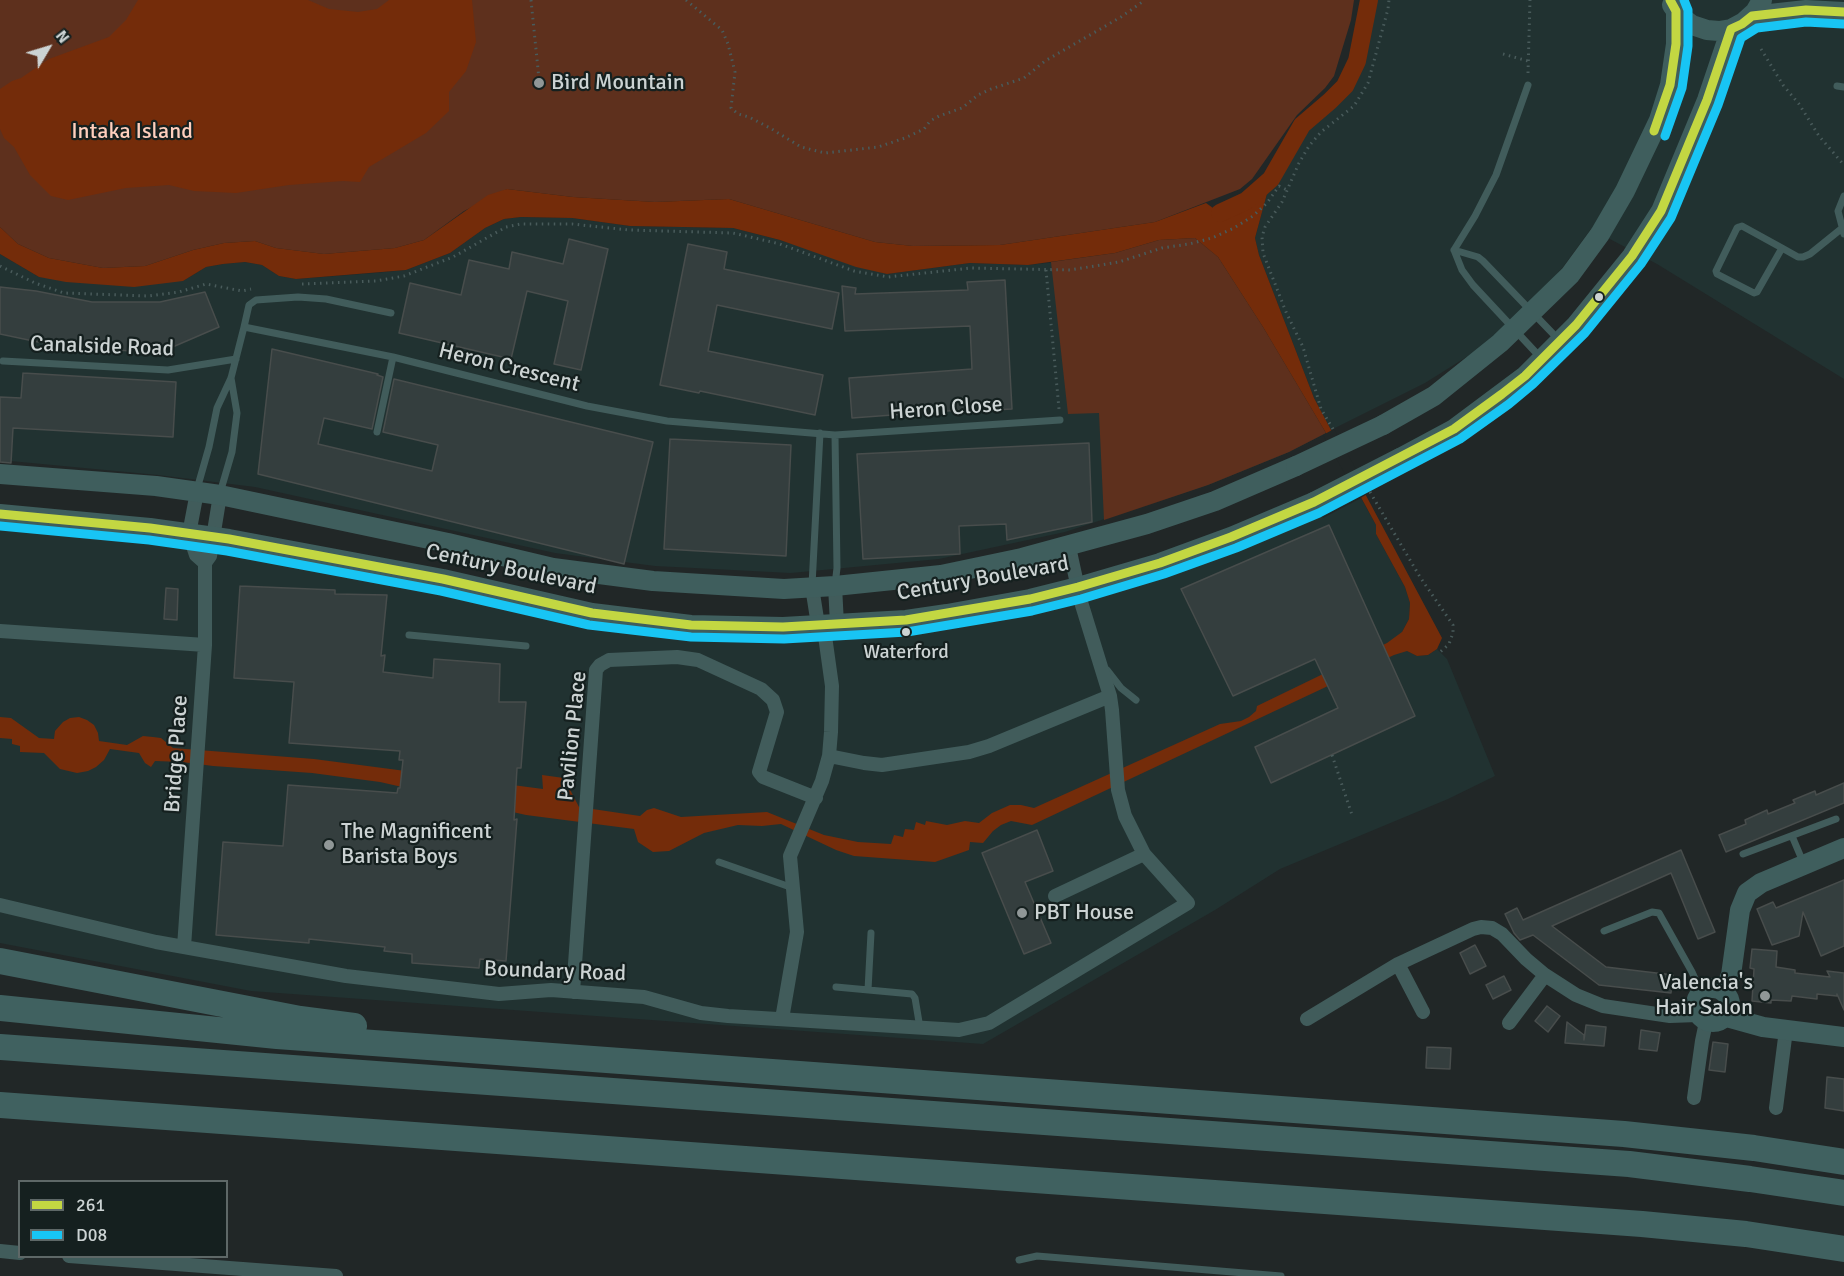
<!DOCTYPE html>
<style>
body{margin:0}
#map{position:relative;width:1844px;height:1276px;overflow:hidden;background:#212727;font-family:Signika,sans-serif}
canvas{display:block}
.legend{position:absolute;left:18px;top:1180px;width:210px;height:78px;box-sizing:border-box;background:#15201f;border:2px solid #5e6867;margin:0;padding:8px 10px;list-style:none;font-size:18px;color:#ccd3d3}
.legend li{display:flex;align-items:center;gap:12px;height:30px}
.legend b{width:30px;border:2px solid #5e6867}
.north{position:absolute;left:18px;top:18px;width:60px;height:60px;-webkit-text-stroke:4px #15201f;paint-order:stroke;rotate:52deg;font-size:16px;font-weight:700;line-height:24px;text-align:center;color:#ccd3d3}
.north::after{content:'';display:block;margin:auto;width:21px;height:27px;background:#ccd3d3;clip-path:polygon(50% 0,100% 100%,50% 72%,0 100%)}
</style>
<div id="map">
<canvas width="1844" height="1276"></canvas>
<ul class="legend">
<li><b style="height:8px;background:#c3d742"></b>261</li>
<li><b style="height:8px;background:#18c5f4"></b>D08</li>
</ul>
<div class="north">N</div>
</div>
<script>
const context = document.querySelector('canvas').getContext('2d');
context.lineJoin = 'round';
function paint(path, color) { context.fillStyle = color; context.fill(path, 'evenodd'); }
const poly = rows => new Path2D(rows.map(r => 'M' + r).join(''));
function trace(path, color, width, dash) { context.strokeStyle = color; context.lineWidth = width; context.lineCap = dash ? 'butt' : 'round'; context.setLineDash(dash || []); context.stroke(path); }
function drawText(font, color, halo, rows, align = 'center') {
  context.font = font + ' Signika,sans-serif'; context.lineWidth = 4.5; context.setLineDash([]); context.textBaseline = 'middle'; context.strokeStyle = halo; context.fillStyle = color; for (const [text, x, y, turn = 0] of rows) {
    context.save(); context.translate(x, y); context.rotate((+turn || 0) * Math.PI / 180); context.textAlign = isNaN(turn) ? turn : align; if (halo) context.strokeText(text, 0, 0); context.fillText(text, 0, 0); context.restore();
  }
}
const built = poly([
 [1369,0,1844,0,1844,379,1657,264,1591,229,1563,267,1547,286,1484,346,1425,383,1331,430,1314,398,1259,255,1255,238,1271,179,1302,125,1330,101,1345,86,1357,61],
 [521,217,572,218,630,226,733,228,780,240,887,274,970,263,1028,265,1067,261,1326,433,1289,452,1208,485,1065,532,939,559,791,573,655,566,555,553,255,487,158,475,0,460,0,254,39,277,183,281,206,267,223,264,245,262,262,265,279,276,296,279,375,273,406,270,450,253,485,228,504,219],
 [1361,498,1376,525,1376,534,1405,587,1410,603,1409,619,1402,632,1407,651,1417,656,1428,655,1437,649,1447,659,1495,776,1448,799,1280,869,1215,910,983,1044,251,991,0,943,0,525,148,535,443,587,591,619,948,620,1317,507,1323,518]
]);
const green = poly([
 [0,0,1354,0,1351,20,1334,76,1325,88,1297,115,1252,179,1240,189,1155,222,1000,245,913,246,875,242,729,199,655,202,573,197,507,189,464,211,424,240,395,248,324,254,276,248,255,241,224,243,193,250,145,266,103,268,49,258,18,244,0,227],
 [1195,238,1218,257,1263,327,1326,433,1289,452,1208,485,1104,520,1099,413,1068,414,1051,262,1115,253,1159,240]
]);
const water = poly([
 [138,0,308,0,329,9,358,12,377,9,389,0,472,0,476,42,466,71,449,92,449,111,426,133,369,167,360,182,343,181,289,185,236,193,194,191,169,185,126,188,68,200,51,196,30,175,14,147,4,138,0,129,0,89,12,81,21,78,49,59,109,37,126,20],
 [1271,179,1255,238,1259,255,1314,398,1442,638,1437,649,1428,655,1417,656,1407,651,1394,655,1032,825,1011,821,1001,825,993,831,983,843,970,842,969,850,935,862,854,856,836,850,781,824,762,826,738,825,704,833,669,851,653,852,638,842,634,829,526,815,380,782,312,773,213,766,182,762,155,761,151,767,145,763,139,753,110,749,104,760,96,767,88,771,77,773,60,769,44,753,20,752,20,746,12,744,12,739,0,738,0,717,11,718,39,738,54,739,55,731,63,722,70,718,79,717,87,720,94,725,98,733,99,741,127,745,143,736,153,737,161,738,173,748,314,759,543,789,542,775,564,778,579,807,640,816,647,810,654,808,681,817,767,812,824,835,858,842,891,844,894,835,903,837,905,829,914,830,916,822,925,825,926,821,947,825,965,821,979,823,992,813,1010,805,1021,805,1034,808,1220,724,1241,721,1249,717,1256,711,1257,706,1387,643,1402,632,1409,619,1410,603,1405,587,1376,534,1376,525,1326,433,1263,327,1218,257,1195,238,1159,240,1115,253,1028,265,970,263,887,274,856,267,780,240,733,228,630,226,572,218,521,217,504,219,485,228,450,253,406,270,296,279,279,276,262,265,245,262,223,264,206,267,183,281,134,287,66,282,39,277,0,254,0,227,18,244,49,258,103,268,145,266,193,250,224,243,255,241,276,248,324,254,395,248,424,240,488,195,507,189,573,197,655,202,729,199,875,242,913,246,1000,245,1155,222,1206,203,1220,213,1246,201]
]);
const pier = poly([
 [1334,429,1369,493,1359,499,1323,435]
]);
const canal = poly([
 [1220,213,1246,201,1271,179,1302,125,1330,101,1345,86,1357,61,1369,0]
]);
const building = poly([
 [569,239,608,249,581,370,554,364,568,301,527,291,511,359,399,333,410,283,461,295,469,260,509,269,512,252,563,264,569,239],
 [688,244,727,252,724,269,839,293,832,329,717,305,708,351,823,375,815,415,700,391,699,393,660,385,688,244],
 [1005,280,1012,409,974,411,974,409,852,418,849,378,972,369,970,326,845,331,842,286,856,288,855,294,968,290,967,282,1005,280],
 [0,287,36,291,92,302,160,302,205,292,219,327,168,349,145,352,90,348,38,342,0,334,0,287],
 [272,349,378,374,377,375,383,377,372,429,324,418,318,444,432,471,438,445,383,432,394,379,653,442,624,564,258,474,272,349],
 [23,373,176,382,173,437,13,428,11,463,0,462,0,397,21,398,23,373],
 [670,439,791,445,786,556,664,549,670,439],
 [1089,443,1092,522,1007,540,1006,524,959,526,960,554,863,559,857,454,1089,443],
 [1329,525,1415,716,1271,783,1255,747,1338,708,1315,659,1233,696,1181,589,1329,525],
 [240,586,335,590,335,594,387,595,381,656,385,655,383,672,433,678,434,659,500,664,499,702,526,702,521,768,517,768,514,820,517,819,506,961,480,959,479,968,412,963,412,954,384,951,385,947,309,939,309,943,216,935,223,842,283,846,288,785,397,793,398,788,400,788,403,760,399,760,400,751,289,743,294,682,234,678,240,586],
 [166,588,178,589,177,620,164,619,166,588],
 [1844,783,1844,803,1726,852,1719,835,1746,824,1745,820,1767,810,1768,814,1795,803,1793,800,1815,791,1816,795,1844,783],
 [1037,830,1053,871,1025,882,1051,943,1024,954,982,853,1037,830],
 [1681,850,1715,932,1698,939,1671,873,1552,926,1606,967,1673,975,1671,993,1599,985,1533,935,1520,940,1514,933,1505,914,1517,908,1523,920,1681,850],
 [1844,880,1844,946,1821,956,1803,912,1799,936,1772,945,1757,909,1773,902,1776,908,1844,880],
 [1475,945,1486,966,1470,974,1460,953,1475,945],
 [1752,949,1777,951,1776,967,1795,970,1795,973,1830,977,1827,971,1844,973,1844,1010,1837,994,1837,996,1817,994,1817,999,1792,996,1791,1001,1771,1000,1771,1003,1752,1001,1754,969,1750,968,1752,949],
 [1504,976,1511,990,1493,999,1486,985,1504,976],
 [1547,1006,1560,1016,1548,1032,1535,1021,1547,1006],
 [1567,1022,1584,1035,1584,1040,1586,1025,1606,1027,1604,1046,1565,1043,1567,1022],
 [1641,1030,1660,1033,1657,1051,1639,1049,1641,1030],
 [1713,1042,1728,1044,1725,1072,1709,1070,1713,1042],
 [1427,1047,1451,1048,1450,1069,1426,1068,1427,1047],
 [1827,1077,1844,1079,1844,1111,1825,1108,1827,1077]
]);
const path = poly([
 [531,0,539,79],
 [686,0,722,30,728,44,735,72,731,108,738,114,749,117,770,128,801,147,825,153,878,147,905,138,924,129,930,121,939,116,962,108,978,95,991,89,1024,78,1045,61,1121,17,1145,0],
 [1761,49,1783,85,1799,104,1819,136,1844,165],
 [1503,54,1528,61],
 [1528,73,1530,0],
 [0,266,35,283,64,293,148,296,179,292,206,284,242,291,251,289],
 [1046,270,1059,409],
 [302,284,376,281,404,276,453,257,506,227,521,224,572,224,629,230,733,233,780,244,854,271,888,277,971,268,1070,270,1119,262,1162,248,1189,244,1212,238,1234,228,1253,216,1267,203,1279,186,1287,190],
 [1333,429,1321,409,1303,347,1286,312,1263,253,1262,237,1265,227,1282,202,1299,163,1309,146,1321,132,1354,106,1368,83,1388,9,1389,0],
 [1370,492,1420,577,1453,625,1453,633,1449,644,1439,653],
 [1332,755,1352,815]
]);
const lane = poly([
 [1837,86,1844,87],
 [1844,196,1838,211,1844,234],
 [1782,248,1757,292,1754,293,1717,274,1716,271,1737,228,1739,227,1742,226,1782,248,1798,257,1803,257,1810,254,1841,229],
 [1454,250,1475,216,1496,175,1528,85],
 [1454,250,1478,257,1483,261,1559,340],
 [1454,250,1462,270,1473,285,1540,357],
 [244,327,249,305,256,300,298,297,326,299,391,313],
 [3,361,168,370,236,359],
 [377,432,393,357],
 [835,435,837,568,835,585],
 [197,489,209,447,217,408,231,378,244,327,393,357,587,406,667,421,835,435,1060,420],
 [220,493,232,452,237,413,231,378],
 [812,585,820,433],
 [409,635,526,646],
 [1107,670,1121,688,1136,700],
 [1792,836,1803,862],
 [1743,854,1836,819],
 [719,862,793,888],
 [1604,931,1652,912,1659,913,1692,972,1701,992],
 [836,987,912,994,915,998,920,1028],
 [868,990,871,933],
 [1019,1260,1037,1256,1281,1276]
]);
const street = poly([
 [197,492,189,534,196,555,205,563],
 [831,630,837,624,835,586],
 [0,631,205,645],
 [829,756,864,763,882,765,969,752,989,746,1110,696],
 [1055,896,1144,854],
 [0,905,156,942,346,976,499,994,551,990,644,997,701,1013,728,1016,959,1030,989,1023,1188,903,1144,854,1125,816,1118,790,1112,710,1110,696,1081,602,1069,547],
 [184,947,205,645,205,563,210,556,220,495],
 [1398,964,1423,1012],
 [573,992,596,670,600,665,609,660,677,657,698,660,761,689,773,700,777,712,759,772,763,777,816,798],
 [782,1019,797,932,790,856,822,781,829,756,831,732,832,686,825,636,818,625,812,587],
 [1307,1019,1398,964,1473,929,1481,927,1492,928,1502,934,1526,959,1545,975,1576,995,1603,1006,1670,1016,1698,1015],
 [1509,1023,1545,975],
 [1694,1098,1702,1041,1706,1022],
 [1776,1108,1786,1030],
 [0,1251,20,1253],
 [69,1256,336,1276]
]);
const secondary = poly([
 [1672,5,1680,16,1692,25,1707,30,1719,31,1731,29,1744,22,1755,12,1762,0],
 [1752,16,1806,10,1844,12],
 [1383,425,1434,396,1500,343,1570,275,1600,234,1625,191,1659,120,1670,85,1676,44,1676,11],
 [1400,458,1454,429,1525,376,1576,325,1632,256,1661,211,1707,100,1731,29],
 [0,474,156,486,220,495,448,543,553,568,653,581,784,589,835,586,941,575,1022,558,1147,524,1215,501,1296,466],
 [0,514,150,528,229,539,443,579,592,613,691,625,783,627,906,620,947,614,1030,599,1078,587,1160,563,1231,537,1314,502],
 '1696 1005a17 17 0 1 1 34 0a17 17 0 1 1-34 0Z',
 [1724,991,1731,975,1740,910,1747,893,1761,883,1844,848],
 [1727,1017,1763,1027,1844,1037]
]);
const highway = poly([
 [0,961,300,1019,354,1026],
 [0,1008,277,1036,1624,1134,1754,1148,1844,1162],
 [0,1047,1629,1164,1750,1179,1844,1193],
 [0,1105,1642,1224,1746,1234,1844,1249]
]);
const secondaryBridge = poly([
 [1296,466,1383,425],
 [1314,502,1400,458]
]);
const bus1 = poly([
 [1654,131,1670,85,1676,44,1676,11,1670,0],
 [0,514,150,528,229,539,443,579,592,613,691,625,783,627,906,620,1030,599,1078,587,1160,563,1231,537,1314,502,1454,429,1502,394,1525,376,1576,325,1632,256,1661,211,1707,100,1731,29,1742,24,1752,16,1806,10,1844,12]
]);
const bus2 = poly([
 [1665,136,1682,88,1688,46,1688,10,1684,0],
 [0,526,149,540,227,551,441,591,589,625,691,637,784,639,907,632,1032,611,1081,599,1164,574,1236,548,1319,513,1460,439,1509,404,1533,384,1585,333,1641,264,1671,218,1718,105,1741,38,1757,28,1806,22,1843,24]
]);
const markers = [
 [539,83,6,"#909797"],
 [1599,297,5,"#ccd3d3"],
 [906,632,5,"#ccd3d3"],
 [329,845,6,"#909797"],
 [1022,913,6,"#909797"],
 [1765,996,6,"#909797"]
];
const busNames = [
 ["Waterford",906,653]
];
const poiNames = [
 ["Bird Mountain",551,83],
 ["The Magnificent",341,832],
 ["Barista Boys",341,857],
 ["PBT House",1034,913],
 ["Valencia's",1753,983,"right"],
 ["Hair Salon",1753,1008,"right"]
];
const parkNames = [
 ["Intaka Island",132,132]
];
const streetNames = [
 ["Canalside Road",102,347,2],
 ["Heron Crescent",509,368,14],
 ["Heron Close",946,409,-4],
 ["Century Boulevard",511,570,12],
 ["Century Boulevard",983,579,-10],
 ["Pavilion Place",573,736,-84],
 ["Bridge Place",177,754,-86],
 ["Boundary Road",555,972,2]
];
paint(built, '#213231');
paint(green, '#5e301d');
paint(water, '#742c0a');
paint(pier, '#212727');
trace(canal, '#742c0a', 18);
paint(building, '#343e3e');
trace(building, '#484d4c', 1.5);
trace(path, '#495b5b', 3, [1.5, 4.5]);
trace(lane, '#415c5b', 7);
trace(street, '#415c5b', 14);
trace(secondary, '#3f5e5d', 20);
trace(highway, '#406160', 26);
trace(secondaryBridge, '#3f5e5d', 20);
trace(bus1, '#c3d742', 9);
trace(bus2, '#18c5f4', 9);
for (const [x, y, r, color] of markers) { const dot = new Path2D(); dot.arc(x, y, r, 0, 2 * Math.PI); context.fillStyle = color; context.fill(dot); trace(dot, '#15201f', 2); }
drawText('20px', '#ccd3d3', '#15201f', busNames);
drawText('22px', '#ccd3d3', '#15201f', poiNames, 'left');
drawText('22px', '#ffcfbd', '#15201f', parkNames);
drawText('22px', '#ccd3d3', '#15201f', streetNames);
</script>
